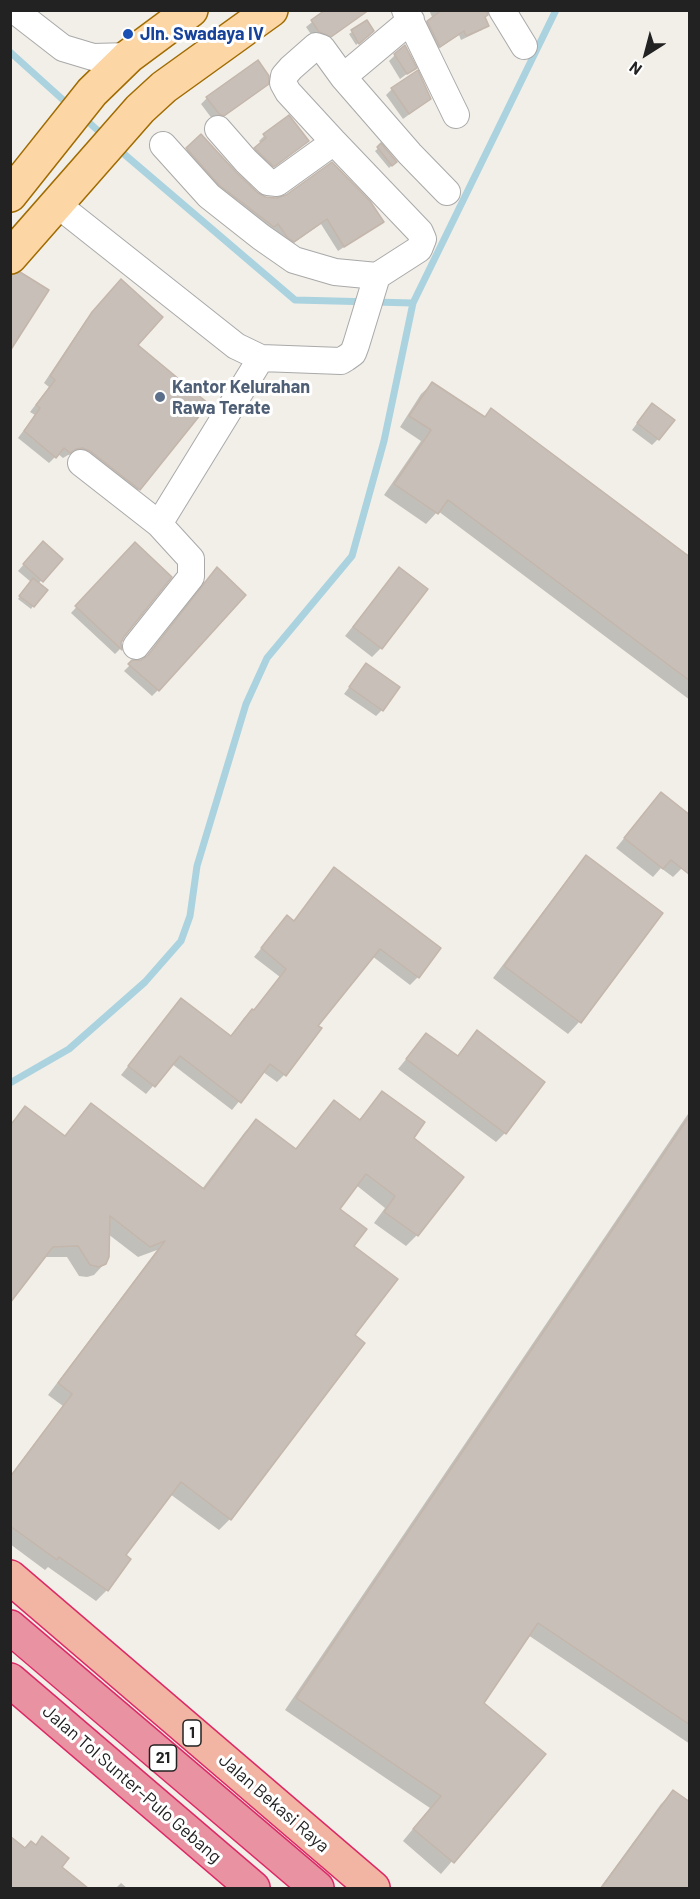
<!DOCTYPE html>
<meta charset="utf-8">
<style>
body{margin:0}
#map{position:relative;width:700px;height:1899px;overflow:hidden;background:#f2efe9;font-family:Barlow,sans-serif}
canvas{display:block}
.frame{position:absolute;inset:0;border:12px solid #222;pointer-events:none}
.north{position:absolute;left:616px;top:24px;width:60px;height:60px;-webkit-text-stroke:4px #fff;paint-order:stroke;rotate:216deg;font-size:16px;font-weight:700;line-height:24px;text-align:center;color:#222}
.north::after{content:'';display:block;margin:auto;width:21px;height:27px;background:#222;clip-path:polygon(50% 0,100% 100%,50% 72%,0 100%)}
</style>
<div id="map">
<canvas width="700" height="1899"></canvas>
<div class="frame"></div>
<div class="north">N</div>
</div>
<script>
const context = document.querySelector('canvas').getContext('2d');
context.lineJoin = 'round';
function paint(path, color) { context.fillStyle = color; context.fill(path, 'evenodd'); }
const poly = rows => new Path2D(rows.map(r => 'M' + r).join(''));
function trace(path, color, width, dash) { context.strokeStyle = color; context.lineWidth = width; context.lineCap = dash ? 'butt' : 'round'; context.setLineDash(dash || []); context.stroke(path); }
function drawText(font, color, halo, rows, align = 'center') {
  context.font = font + ' Barlow,sans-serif'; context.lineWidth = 6; context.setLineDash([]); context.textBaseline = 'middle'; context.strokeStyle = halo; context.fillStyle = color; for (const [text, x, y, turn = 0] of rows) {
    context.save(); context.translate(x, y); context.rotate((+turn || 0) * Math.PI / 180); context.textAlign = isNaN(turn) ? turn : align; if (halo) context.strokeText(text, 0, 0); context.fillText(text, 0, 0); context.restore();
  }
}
const shadow = poly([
 [327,10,358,17,324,42,313,37,306,27],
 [429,10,479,10,487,25,482,30,461,40,459,35,435,51,422,25,432,17],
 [367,22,372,31,356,45,349,34],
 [395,55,415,68,400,79,389,61],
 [392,89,430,99,403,119,386,95],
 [261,90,217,121,213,120,201,104,207,98],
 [289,118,307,141,268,171,251,154,262,144,259,141,264,136],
 [201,136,257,194,265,198,382,222,338,251,321,224,288,247,281,242,272,228,267,232,182,155],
 [381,146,395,162,389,168,375,151],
 [114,288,139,489,132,495,76,454,68,455,63,458,58,454,49,463,18,438,35,415,30,412,49,387,44,383,86,320],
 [432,384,484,418,491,410,690,559,690,700,438,511,426,524,384,495,421,441,400,427,421,394],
 [646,411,658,439,652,445,632,430],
 [37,549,61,559,38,584,33,606,31,609,18,599,31,582,18,571],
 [129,550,123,636,120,643,120,649,115,654,71,613],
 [399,569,381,648,372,657,345,636],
 [133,662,158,690,152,696,124,671],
 [366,665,382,710,376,716,344,694],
 [661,794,682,868,673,877,661,868,653,877,616,848],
 [587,857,661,914,579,1022,568,1034,493,978,575,869],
 [334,869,418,977,410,985,372,956,316,1026,284,1075,277,1082,263,1072,232,1110,172,1064,146,1094,121,1075,181,1000,230,1037,244,1018,252,1010,253,1011,280,977,254,957,287,917,293,922],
 [477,1032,505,1133,496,1142,398,1069,426,1035,456,1057],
 [382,1093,412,1139,462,1177,417,1235,406,1246,374,1223,385,1208,356,1185,338,1209,352,1246,353,1336,363,1343,230,1519,219,1530,170,1494,124,1555,107,1590,96,1601,48,1567,45,1570,10,1544,10,1476,63,1406,48,1395,157,1250,138,1257,108,1234,105,1263,94,1275,87,1277,79,1276,67,1257,44,1257,10,1301,10,1124,26,1108,64,1137,92,1105,202,1189,245,1132,256,1121,295,1150,334,1102,358,1121],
 [690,1111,690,1744,528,1635,482,1703,544,1754,441,1874,403,1841,430,1808,285,1710],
 [673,1792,690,1804,690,1888,600,1888,661,1804],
 [10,1838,24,1850,35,1846,43,1838,60,1867,86,1888,10,1888],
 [121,1883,127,1888,116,1888]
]);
const stream = poly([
 [10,52,71,107],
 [84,118,105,137],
 [117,148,295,300,413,303,556,10],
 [10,1083,69,1049,145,982,181,941,190,916,197,866,246,704,267,658,352,556,384,441,413,303]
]);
const building = poly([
 [325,10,369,10,331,37,319,32,311,20,325,10],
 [442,10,487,10,488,15,485,17,489,26,466,36,464,31,440,47,427,21,442,10],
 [367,20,374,31,359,44,351,30,367,20],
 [405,45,417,68,407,74,394,54,405,45],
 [258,60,269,76,269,84,224,116,219,114,206,97,258,60],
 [418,70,431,99,409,114,391,88,418,70],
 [289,115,309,141,274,167,254,148,266,138,263,134,289,115],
 [201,134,236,172,258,193,266,197,276,198,286,195,332,162,370,201,384,222,344,247,327,219,294,242,287,237,278,224,274,227,219,185,186,148,201,134],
 [381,143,397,162,392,166,377,147,381,143],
 [20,272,49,290,10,351,10,275,20,272],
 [121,279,163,317,138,345,209,404,140,490,90,451,82,448,76,449,70,453,64,448,56,458,24,431,40,408,36,405,55,380,50,376,92,312,121,279],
 [432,382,485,417,491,408,690,557,690,681,448,500,438,514,394,484,431,430,409,416,432,382],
 [652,403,675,420,659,440,637,423,652,403],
 [43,541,63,559,43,582,23,564,43,541],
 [135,542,172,577,124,637,121,643,122,650,75,606,135,542],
 [217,567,246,595,159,691,128,664,132,660,141,660,148,655,217,567],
 [399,567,428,589,382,649,353,627,399,567],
 [33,578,48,590,34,607,19,596,33,578],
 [366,663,400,687,383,711,349,687,366,663],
 [661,792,690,815,690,875,671,860,663,869,624,838,661,792],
 [586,855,663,913,581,1023,504,966,586,855],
 [334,867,441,948,419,978,380,949,318,1026,322,1028,286,1076,270,1064,241,1103,180,1056,155,1087,128,1066,181,998,231,1036,252,1009,254,1010,286,969,261,948,287,915,294,921,334,867],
 [477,1030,545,1082,506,1134,406,1059,426,1033,458,1056,477,1030],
 [382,1091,425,1122,414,1138,464,1177,418,1236,384,1212,395,1196,366,1174,340,1209,367,1229,354,1246,398,1279,355,1335,365,1343,231,1520,181,1482,126,1555,131,1559,108,1591,59,1557,57,1560,10,1526,10,1477,72,1394,58,1383,165,1241,150,1247,110,1216,109,1257,106,1264,99,1267,90,1265,78,1246,53,1247,10,1303,10,1126,25,1106,65,1136,91,1103,204,1189,256,1119,296,1149,334,1100,360,1120,382,1091],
 [690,1115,690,1725,538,1623,484,1703,546,1754,454,1863,413,1829,441,1796,296,1698,690,1115],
 [673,1790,690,1802,690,1888,601,1888,673,1790],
 [10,1836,25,1848,31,1841,36,1845,42,1836,69,1858,62,1867,88,1888,10,1888,10,1836]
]);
const minor = poly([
 [14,10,63,48,93,57,129,56],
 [405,10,456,115],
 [502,10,524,46],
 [343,77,411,20],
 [218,129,246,161,268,182,277,183,334,142,288,92,283,83,284,76,291,68,316,46,322,48,343,77,410,154,447,192],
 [163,145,209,196,261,237,294,260,335,272,377,276,419,249,423,239,420,232,334,142],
 [58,205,236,346,261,358,341,361,346,358,353,353,356,345,377,276],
 [81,463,159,524,191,559,191,577,136,646],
 [159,524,261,358]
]);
const primary = poly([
 [10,195,92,92,129,56,191,10],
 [10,257,140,109,164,87,271,10]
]);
const trunk = poly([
 [10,1577,373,1888]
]);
const motorway = poly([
 [10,1627,317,1888],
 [10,1680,253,1888]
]);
const markers = [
 [128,34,6,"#1a4fb4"],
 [160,397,6,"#5c6f8a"]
];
const shields = [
 [192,1733,18],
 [163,1758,27]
];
const shieldNames = [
 ["1",192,1733],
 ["21",163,1758]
];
const transitNames = [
 ["Jln. Swadaya IV",140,34]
];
const serviceNames = [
 ["Kantor Kelurahan",172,387],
 ["Rawa Terate",172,408]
];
const streetNames = [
 ["Jalan Tol Sunter–Pulo Gebang",132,1784,41],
 ["Jalan Bekasi Raya",274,1803,41]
];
paint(shadow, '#0003');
trace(stream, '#aad3df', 7);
paint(building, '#c7bfb8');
trace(building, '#c4b6ab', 1.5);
trace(minor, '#a9a9a9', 28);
trace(primary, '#a06b00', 36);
trace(trunk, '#dc2a67', 36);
trace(motorway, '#dc2a67', 36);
trace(minor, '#fff', 26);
trace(primary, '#fcd6a4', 33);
trace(trunk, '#f2b4a3', 33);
trace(motorway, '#e892a2', 33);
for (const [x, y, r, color] of markers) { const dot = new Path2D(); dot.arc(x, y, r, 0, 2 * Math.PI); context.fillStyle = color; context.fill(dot); trace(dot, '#fff', 2); }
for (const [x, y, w] of shields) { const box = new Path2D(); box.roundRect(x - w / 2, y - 13, w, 26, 4.5); context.fillStyle = '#fff'; context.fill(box); trace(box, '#222', 1.5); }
drawText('bold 16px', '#222', null, shieldNames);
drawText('bold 18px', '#164399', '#fff', transitNames, 'left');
drawText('bold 18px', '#4e5e75', '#fff', serviceNames, 'left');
drawText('18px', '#222', '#fff', streetNames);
</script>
